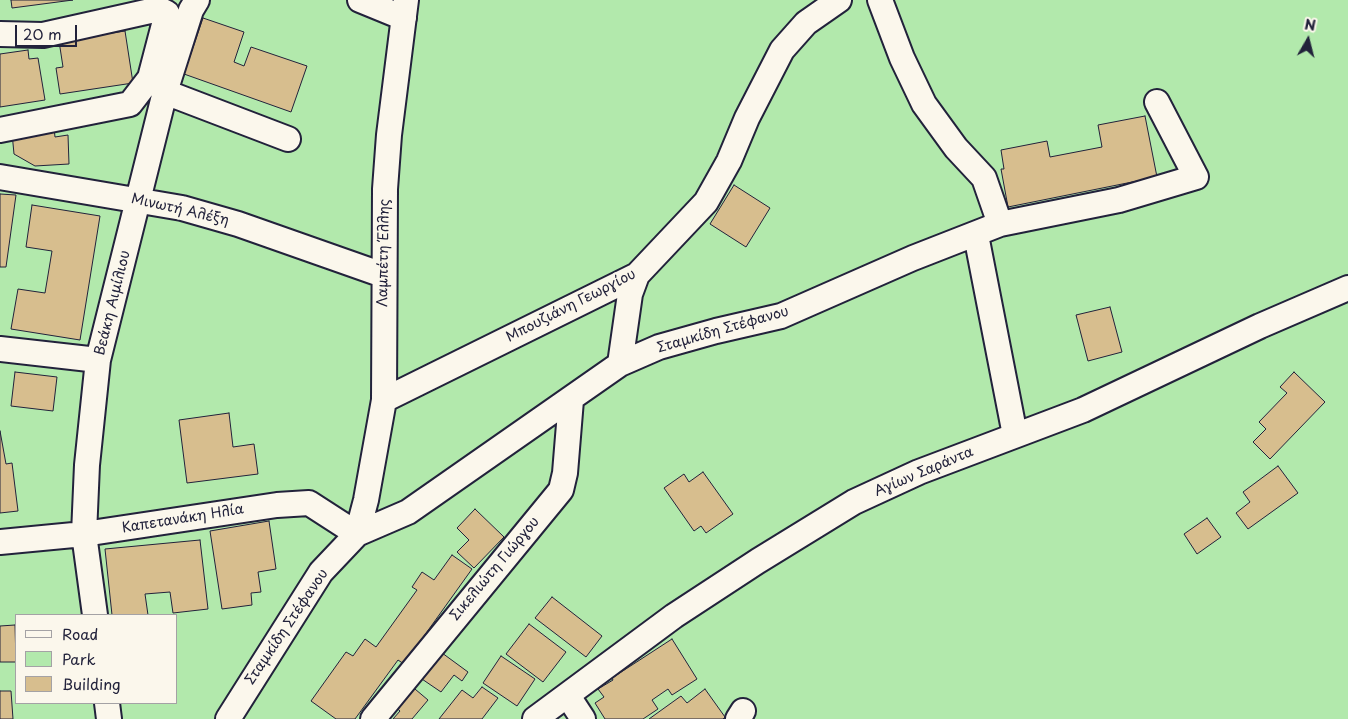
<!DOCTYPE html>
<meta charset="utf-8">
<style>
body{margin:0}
#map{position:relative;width:1348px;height:719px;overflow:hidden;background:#f0e6d0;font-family:"Playpen Sans",sans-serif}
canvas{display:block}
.legend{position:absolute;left:15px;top:614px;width:162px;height:90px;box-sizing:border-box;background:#fbf7ec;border:1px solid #a4a2a5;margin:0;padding:6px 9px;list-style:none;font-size:15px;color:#22223b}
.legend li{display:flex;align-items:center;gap:10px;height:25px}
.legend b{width:25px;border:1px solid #a4a2a5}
.north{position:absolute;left:1283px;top:15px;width:50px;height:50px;-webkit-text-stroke:4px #fbf7ec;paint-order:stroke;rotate:8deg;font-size:14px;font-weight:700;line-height:20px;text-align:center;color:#22223b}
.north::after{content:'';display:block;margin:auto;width:18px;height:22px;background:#22223b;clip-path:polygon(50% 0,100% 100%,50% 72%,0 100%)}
.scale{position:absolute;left:15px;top:25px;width:62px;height:22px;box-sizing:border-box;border:2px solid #22223b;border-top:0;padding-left:6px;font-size:15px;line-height:18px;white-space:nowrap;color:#22223b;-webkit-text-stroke:4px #fbf7ec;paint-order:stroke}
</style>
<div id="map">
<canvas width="1348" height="719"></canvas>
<ul class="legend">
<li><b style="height:6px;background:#fbf7ec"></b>Road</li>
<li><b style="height:14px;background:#b2e9ac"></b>Park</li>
<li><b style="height:14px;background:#d7be8e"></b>Building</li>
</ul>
<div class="north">N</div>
<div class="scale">20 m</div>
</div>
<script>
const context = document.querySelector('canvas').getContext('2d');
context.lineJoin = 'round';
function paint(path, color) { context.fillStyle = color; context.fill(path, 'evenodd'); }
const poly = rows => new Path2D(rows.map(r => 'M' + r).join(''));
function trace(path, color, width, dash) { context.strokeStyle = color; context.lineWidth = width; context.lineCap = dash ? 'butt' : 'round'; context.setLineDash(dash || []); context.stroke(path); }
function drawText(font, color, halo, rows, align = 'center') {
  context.font = font + ' "Playpen Sans",sans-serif'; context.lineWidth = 4.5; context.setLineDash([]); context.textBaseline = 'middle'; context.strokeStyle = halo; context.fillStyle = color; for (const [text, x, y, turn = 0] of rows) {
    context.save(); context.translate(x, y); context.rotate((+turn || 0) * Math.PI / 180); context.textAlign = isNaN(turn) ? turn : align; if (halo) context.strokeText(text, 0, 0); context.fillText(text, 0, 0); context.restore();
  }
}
const green = poly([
 [0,0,1348,0,1348,719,0,719],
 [16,615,176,615,176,703,16,703]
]);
const building = poly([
 [11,0,73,0,12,8,11,0],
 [203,18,244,32,234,62,244,66,251,47,307,66,291,112,184,74,203,18],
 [125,31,133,83,60,94,56,68,63,67,59,41,125,31],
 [28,50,29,59,38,58,45,100,0,107,0,54,28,50],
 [1145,116,1157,177,1008,207,1001,169,1004,169,1001,150,1047,141,1050,157,1102,147,1098,125,1145,116],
 [54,128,55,137,68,135,69,164,35,166,14,154,12,133,54,128],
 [734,185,770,208,746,247,710,224,734,185],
 [0,194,16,195,6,267,0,267,0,194],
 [32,205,100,216,80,340,11,329,18,289,45,293,52,251,26,247,32,205],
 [1110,307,1122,352,1088,361,1076,315,1110,307],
 [15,372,57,377,53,411,11,406,15,372],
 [1294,372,1325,402,1270,459,1253,442,1266,429,1259,422,1287,393,1280,387,1294,372],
 [229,413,233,447,254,444,258,474,187,483,179,420,229,413],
 [0,431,6,464,12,463,18,511,0,513,0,431],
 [1278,466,1298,493,1248,529,1236,513,1250,502,1243,492,1278,466],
 [703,472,733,514,706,533,701,526,694,531,664,488,684,474,689,482,703,472],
 [475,509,504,537,474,568,457,552,469,540,457,528,475,509],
 [1207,518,1221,537,1197,554,1184,534,1207,518],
 [269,521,276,569,258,572,261,592,251,593,252,605,222,609,210,531,269,521],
 [200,540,208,609,173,613,170,592,145,594,148,615,112,615,105,549,200,540],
 [452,555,472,569,404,664,398,660,355,719,336,719,311,701,346,652,353,656,365,639,376,647,417,590,412,587,422,572,434,580,452,555],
 [552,597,602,636,586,657,535,618,552,597],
 [529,624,566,652,543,682,506,654,529,624],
 [15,625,16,662,0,662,0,626,15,625],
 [672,639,697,679,672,695,668,689,652,700,658,709,643,719,605,719,595,703,604,697,598,689,613,680,612,678,672,639],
 [438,650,468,672,462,681,454,675,441,692,419,677,438,650],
 [501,656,535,679,517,706,483,683,501,656],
 [409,684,428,700,412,719,393,719,400,711,392,704,409,684],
 [482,687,498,698,482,719,439,719,462,690,473,698,482,687],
 [705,689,725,717,723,719,649,719,681,696,687,703,705,689],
 [0,691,11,691,13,719,0,719,0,691]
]);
const minor = poly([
 [360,0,404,18],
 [880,0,902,58,924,104,956,148,984,178,1000,224],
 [0,34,43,35,159,9,167,13,150,78,130,104,0,130],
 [165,92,288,139],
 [0,177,182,208,238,224,383,275],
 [976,235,1015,435],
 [0,349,98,360],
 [620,364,630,294,637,275],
 [384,400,637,275,706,202,729,161,747,118,782,50,806,23,839,0],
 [357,534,366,500,384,400,385,189,389,135,406,0],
 [0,542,84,534,277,505,309,503,357,534],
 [95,615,84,534,87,465,98,360,165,92,191,10,197,0],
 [568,696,583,719],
 [107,703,109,719],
 [228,719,321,572,357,534,408,512,620,364,659,347,716,331,781,316,913,258,1000,224,1119,200,1196,177,1157,102],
 [373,719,561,490,565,473,571,400],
 [535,719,674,616,758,561,854,502,919,472,1083,410,1260,326,1348,288],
 [738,719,743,711]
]);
const streetNames = [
 ["Μινωτή Αλέξη",180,210,13],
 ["Λαμπέτη Έλλης",384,253,-89],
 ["Βεάκη Αιμίλιου",113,303,-76],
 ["Μπουζιάνη Γεωργίου",571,306,-27],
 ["Σταμκίδη Στέφανου",723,330,-16],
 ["Αγίων Σαράντα",924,472,-23],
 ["Καπετανάκη Ηλία",183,519,-9],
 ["Σικελιώτη Γιώργου",495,569,-50],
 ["Σταμκίδη Στέφανου",287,627,-56]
];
paint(green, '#b2e9ac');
paint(building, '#d7be8e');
trace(building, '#22223b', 1);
trace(minor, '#22223b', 28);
trace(minor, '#fbf7ec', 24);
drawText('14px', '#22223b', '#fbf7ec', streetNames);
</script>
